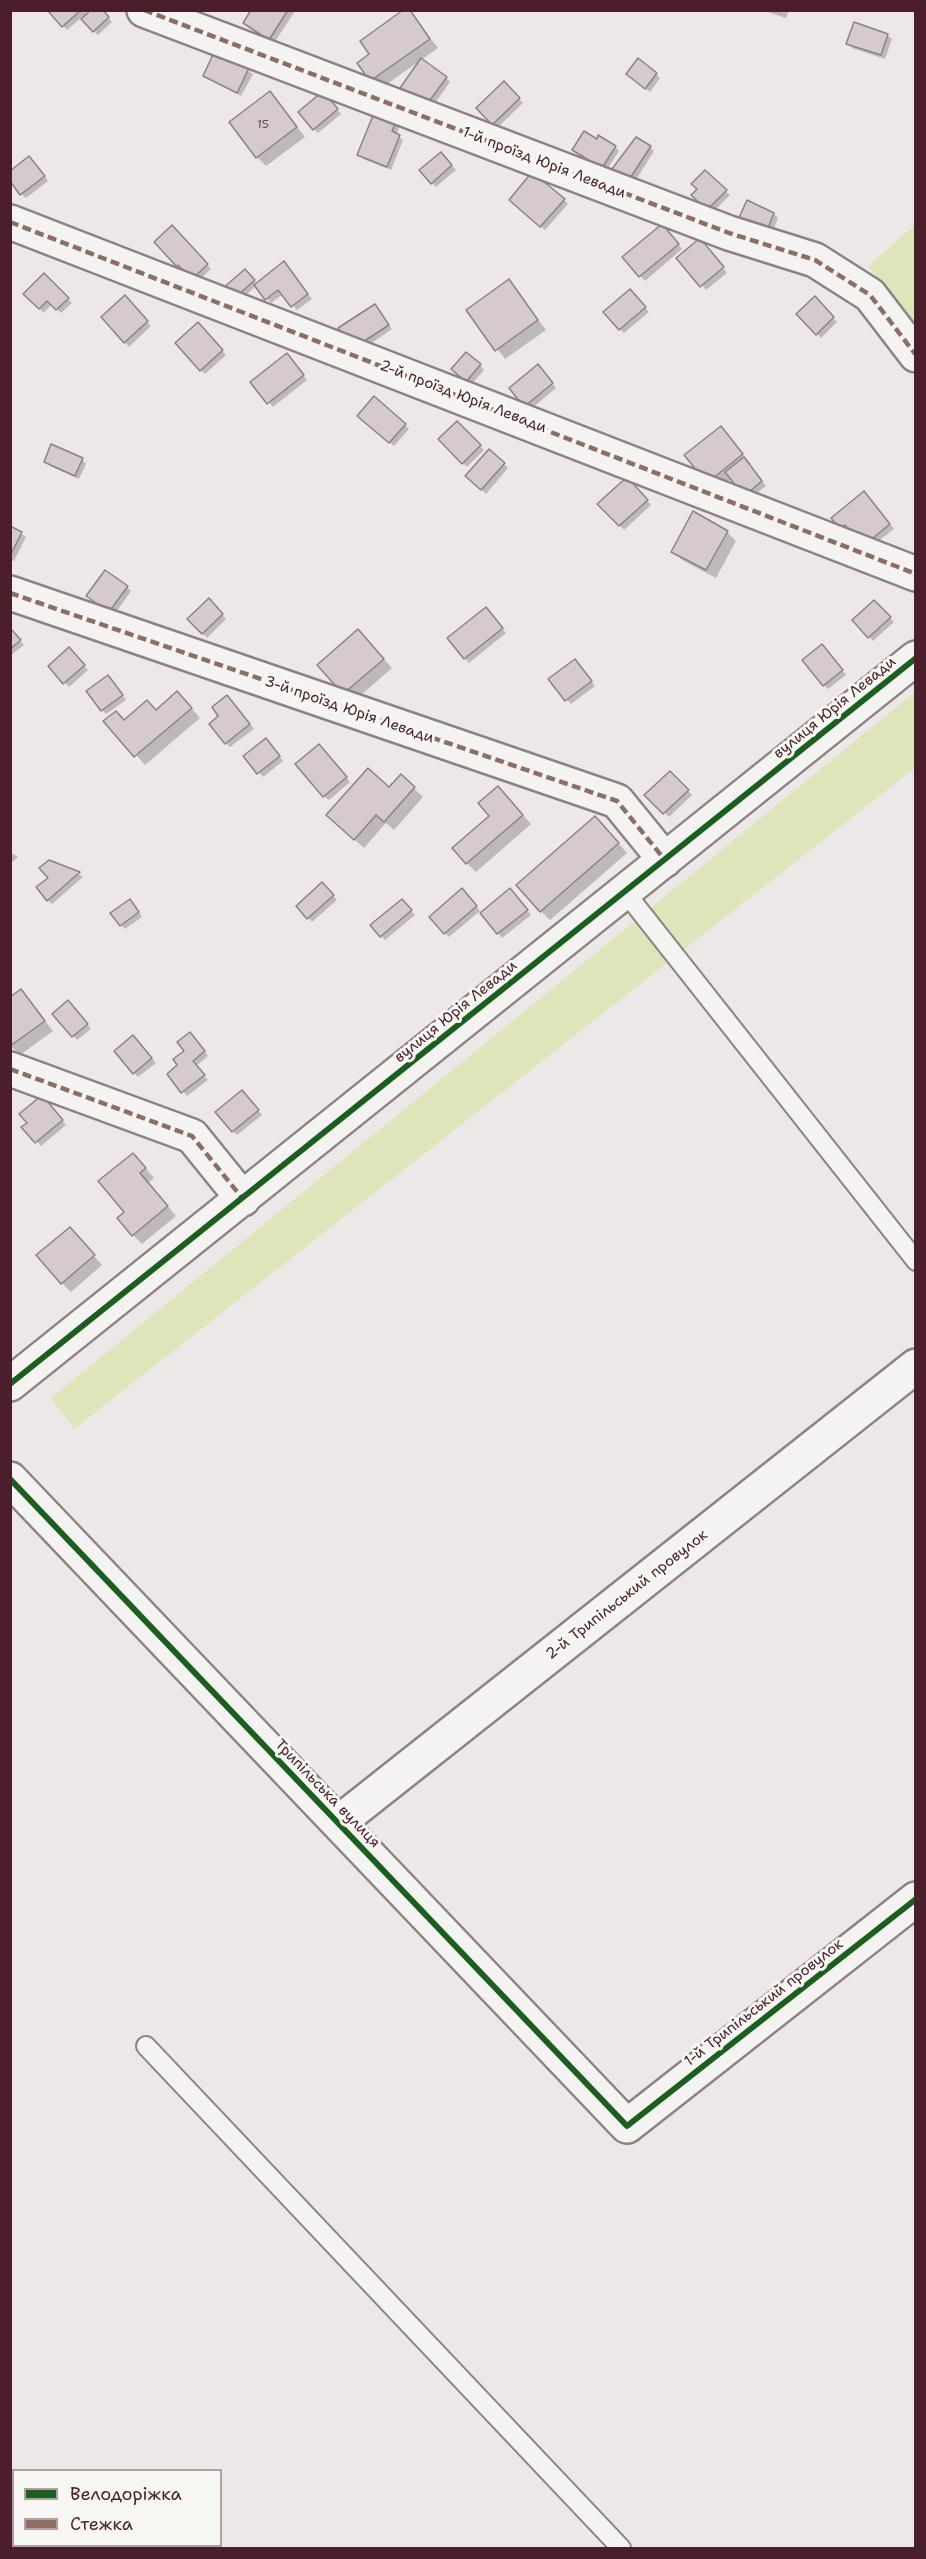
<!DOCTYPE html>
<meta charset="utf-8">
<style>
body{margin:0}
#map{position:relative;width:926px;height:2559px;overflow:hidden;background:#ede7e8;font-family:"Shantell Sans",sans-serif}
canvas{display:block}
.frame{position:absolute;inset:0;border:12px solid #4a1f2b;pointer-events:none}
.legend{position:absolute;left:12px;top:2469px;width:210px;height:78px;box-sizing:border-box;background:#f6f6f2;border:2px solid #b1a0a2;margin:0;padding:8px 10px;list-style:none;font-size:18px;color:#4a1f2b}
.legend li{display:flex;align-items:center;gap:12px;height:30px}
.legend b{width:30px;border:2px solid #b1a0a2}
</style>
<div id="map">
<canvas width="926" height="2559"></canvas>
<div class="frame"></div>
<ul class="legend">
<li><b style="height:8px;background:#1b5e20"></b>Велодоріжка</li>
<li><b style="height:8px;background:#8d6e63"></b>Стежка</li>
</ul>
</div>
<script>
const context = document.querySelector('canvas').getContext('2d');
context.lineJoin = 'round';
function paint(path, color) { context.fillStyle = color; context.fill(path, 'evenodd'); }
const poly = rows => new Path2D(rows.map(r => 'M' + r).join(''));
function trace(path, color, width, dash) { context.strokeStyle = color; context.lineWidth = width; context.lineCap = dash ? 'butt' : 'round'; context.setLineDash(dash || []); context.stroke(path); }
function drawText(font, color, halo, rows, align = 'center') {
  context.font = font + ' "Shantell Sans",sans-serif'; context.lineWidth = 6; context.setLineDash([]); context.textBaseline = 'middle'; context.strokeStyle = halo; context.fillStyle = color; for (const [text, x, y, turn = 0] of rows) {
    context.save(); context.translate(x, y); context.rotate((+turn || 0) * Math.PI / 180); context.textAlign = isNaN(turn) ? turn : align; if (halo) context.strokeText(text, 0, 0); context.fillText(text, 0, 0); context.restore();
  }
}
const green = poly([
 [915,225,915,328,868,266],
 [915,692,915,768,74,1429,51,1398]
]);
const shadow = poly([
 [49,10,84,10,88,15,102,10,112,22,98,35,81,18,67,30],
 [253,10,294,10,295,11,274,43,245,23],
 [408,10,438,48,380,89,371,80,371,55],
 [762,10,789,10,786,18],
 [887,35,892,39,885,59,852,48,848,43],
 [216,52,253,74,241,96,204,75],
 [656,74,660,78,650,92,632,79],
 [446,78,450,82,430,110,406,92],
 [504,84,523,103,497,128,478,108],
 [270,93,305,137,266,166,257,157],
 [327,97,341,114,318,133,314,129],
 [395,123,399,127,396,135,403,140,391,170,363,159,359,154],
 [597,141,615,147,619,151,606,171,574,150],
 [650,147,654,151,634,183,614,169],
 [445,158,456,170,436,187,432,183],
 [34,162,48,181,26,198,21,194],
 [705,172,730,195,712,213,699,189],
 [564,200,568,204,545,230,515,204],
 [774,214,778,218,770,238,743,226],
 [172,227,211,269,197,282,183,268,182,270,156,242],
 [666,230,682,249,645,281,624,257],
 [704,244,727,273,706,290,678,258],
 [288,268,312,299,297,310,283,294,271,303,256,286,237,303,245,271,257,284],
 [44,276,72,303,61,313,52,304,44,313,25,294],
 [509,281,546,330,505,359,468,310],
 [630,291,649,312,624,333,620,329],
 [815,298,837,322,821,338,798,314],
 [129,302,151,326,129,347,103,317],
 [375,306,392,329,357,353],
 [198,324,226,355,205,374,201,370],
 [291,360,307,380,273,407,252,383],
 [480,365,484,370,471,385,457,373],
 [542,371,556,388,530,410,526,406],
 [363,420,405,425,409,429,394,446],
 [457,423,484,450,467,467,440,439],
 [721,428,751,464,749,465,766,486,749,499,732,479,717,491,708,482],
 [489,451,508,468,486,494,467,476],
 [82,459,86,464,79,479,50,466,46,461],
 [627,479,651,505,624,530,600,504],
 [868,497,894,529,867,550,849,529,845,532,841,528],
 [10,527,26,537,14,561,10,560],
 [727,532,736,541,716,578,682,560,673,551],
 [127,587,131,591,114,615,92,600],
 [209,600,226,619,207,638,189,619],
 [874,602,894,622,873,641,854,620],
 [490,613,506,633,469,663,465,658],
 [10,629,24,645,10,656],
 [367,640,392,668,353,702,344,693],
 [69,649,88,670,69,687,50,666],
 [826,650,846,675,828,689,824,685],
 [580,665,595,686,571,704,550,680],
 [113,681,126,700,106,714,102,710],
 [231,701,254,729,230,747,211,724,220,716],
 [186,702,200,718,145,765,106,721,124,721],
 [270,744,283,761,263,777,245,756],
 [323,750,350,782,329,800,324,796],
 [670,773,692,795,669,817,647,795],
 [401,776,423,797,394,830,386,823,364,848,337,824,389,789],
 [507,797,531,824,476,872,467,863,491,816],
 [604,827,627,853,550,920,541,911],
 [10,852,18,857,10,864],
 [50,862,79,874,83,877,52,904,48,900],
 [322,884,337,900,312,922,298,906],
 [467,895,480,911,449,937,445,933],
 [514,895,531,915,502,938,482,913],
 [134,905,142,917,125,929,121,925],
 [406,905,415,915,385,940,381,936],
 [21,991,53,1031,20,1055,11,1046,10,999],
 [72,1006,91,1029,77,1040,54,1014],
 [194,1038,208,1056,196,1066,208,1080,187,1096,169,1074,179,1066],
 [137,1041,156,1063,138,1077,134,1073],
 [246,1096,262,1115,237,1135,233,1131],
 [46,1101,66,1125,41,1146,24,1128],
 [142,1164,154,1178,148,1183,176,1216,142,1244,133,1235,126,1212],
 [79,1238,102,1265,71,1292,62,1283],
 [10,2493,14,2546,153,2546,154,2548,10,2548]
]);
const building = poly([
 [47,10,81,10,62,27,47,10],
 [91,10,103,10,109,17,93,32,81,19,91,10],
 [251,10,288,10,269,40,243,23,251,10],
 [403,10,410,10,430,39,370,81,357,63,369,54,360,41,403,10],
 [854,22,888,34,881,55,846,44,854,22],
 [215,50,249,68,237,93,203,76,215,50],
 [421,58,447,77,425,107,400,88,421,58],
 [638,58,657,73,645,89,626,74,638,58],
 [504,81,520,98,492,125,476,108,504,81],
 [270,91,297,127,256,158,229,122,270,91],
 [323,91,338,109,313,130,298,112,323,91],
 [374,113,396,122,392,131,400,135,387,167,357,155,374,113],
 [584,131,597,139,598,135,616,146,602,168,572,150,584,131],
 [636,137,651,146,629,180,612,169,636,137],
 [441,152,452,165,431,184,419,170,441,152],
 [29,156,45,176,20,195,10,181,10,171,29,156],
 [705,170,727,190,707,210,691,195,697,189,691,184,705,170],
 [532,172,565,199,540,227,509,200,532,172],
 [747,200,774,213,765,235,737,222,747,200],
 [662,224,679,244,639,277,622,257,662,224],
 [172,225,208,264,192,279,178,265,177,267,154,242,172,225],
 [700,238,724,267,700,287,676,258,700,238],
 [284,261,308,294,291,307,278,290,265,300,254,285,284,261],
 [245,269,255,280,232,300,222,289,245,269],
 [44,273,69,298,56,310,47,301,39,309,23,294,44,273],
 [509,279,538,320,495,351,466,310,509,279],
 [630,289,646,307,619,330,603,312,630,289],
 [125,295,148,321,124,343,101,317,125,295],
 [815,296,834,317,816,335,796,314,815,296],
 [375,304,389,325,352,349,338,328,375,304],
 [198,322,223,350,200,371,175,343,198,322],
 [466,352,481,364,466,382,451,369,466,352],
 [287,353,304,375,267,404,250,382,287,353],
 [538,364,553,383,524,407,509,388,538,364],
 [374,396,406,424,389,443,357,416,374,396],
 [457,421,481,445,462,464,438,439,457,421],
 [721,426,743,454,707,483,684,455,721,426],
 [51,444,83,458,75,476,44,462,51,444],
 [489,449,505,463,481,490,465,476,489,449],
 [744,457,762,481,744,496,725,472,744,457],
 [627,477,648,500,619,526,597,504,627,477],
 [864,491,890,524,862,547,845,525,840,529,831,518,864,491],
 [693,511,728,531,706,570,671,552,693,511],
 [10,526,22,532,10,556,10,526],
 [105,570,128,586,109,612,86,596,105,570],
 [209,598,223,614,202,634,187,619,209,598],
 [874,600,891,617,868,638,852,620,874,600],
 [486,607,503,628,464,659,447,638,486,607],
 [10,628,21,640,10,649,10,628],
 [358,629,384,659,343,694,317,665,358,629],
 [822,644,843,670,823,686,802,660,822,644],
 [69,647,85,665,63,684,48,666,69,647],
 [575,659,592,681,565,701,548,679,575,659],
 [108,675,123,695,101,711,86,691,108,675],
 [177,691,192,708,134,757,103,721,116,711,124,720,147,700,156,710,177,691],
 [227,695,250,724,225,744,209,724,218,716,212,707,227,695],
 [266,738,280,756,257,774,243,756,266,738],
 [319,744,347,777,323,797,295,764,319,744],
 [368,768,389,787,401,774,415,787,384,822,376,815,354,840,326,815,368,768],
 [670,771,689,790,663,814,644,795,670,771],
 [498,786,523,815,466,864,452,848,489,816,478,803,498,786],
 [595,816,619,843,540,912,516,885,595,816],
 [49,860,80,872,47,901,36,887,48,878,39,868,49,860],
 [322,882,334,895,307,919,296,906,322,882],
 [462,888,477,906,444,934,429,917,462,888],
 [510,888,528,910,497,934,480,913,510,888],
 [130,899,139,912,120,926,110,913,130,899],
 [402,899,412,910,380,937,370,925,402,899],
 [21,989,45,1021,10,1046,10,997,21,989],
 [68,1000,88,1024,72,1037,52,1014,68,1000],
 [190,1032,205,1051,193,1061,205,1075,181,1093,167,1074,177,1065,173,1059,184,1051,177,1042,190,1032],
 [133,1035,152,1058,133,1074,114,1051,133,1035],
 [242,1090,259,1110,232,1132,215,1112,242,1090],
 [42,1095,63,1120,35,1143,21,1127,27,1123,19,1114,42,1095],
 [133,1153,146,1168,140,1173,168,1206,132,1236,117,1218,124,1212,98,1181,133,1153],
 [70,1227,95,1255,61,1284,36,1255,70,1227],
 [10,2491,14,2491,14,2546,143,2546,143,2548,10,2548,10,2491]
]);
const lane = poly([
 [625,892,916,1261],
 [146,2046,621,2548]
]);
const street = poly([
 [144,10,729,233,815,260,870,295,916,355],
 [10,222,916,574],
 [10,593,617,801,665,860],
 [10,1069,192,1136,243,1199],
 [10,1384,916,658],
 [10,1479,627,2126,916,1899],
 [338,1823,916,1366]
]);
const quiet = poly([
 [144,10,729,233,815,260,870,295,916,355],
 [10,222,916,574],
 [10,593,617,801,665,860],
 [10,1069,192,1136,243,1199]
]);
const cycleway = poly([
 [10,1384,916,658],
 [10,1479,627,2126,916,1899]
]);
const numberNames = [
 ["15",263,125]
];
const streetNames = [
 ["1-й проїзд Юрія Левади",544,163,21],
 ["2-й проїзд Юрія Левади",463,397,21],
 ["вулиця Юрія Левади",835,708,-39],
 ["3-й проїзд Юрія Левади",349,710,19],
 ["вулиця Юрія Левади",456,1012,-39],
 ["2-й Трипільський провулок",627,1595,-38],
 ["Трипільська вулиця",327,1794,46],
 ["1-й Трипільський провулок",764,2003,-38]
];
paint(green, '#dfe5bb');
paint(shadow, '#0003');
paint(building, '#d6c9cf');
trace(building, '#8c8183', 1.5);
trace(lane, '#8c8183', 22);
trace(street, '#8c8183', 38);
trace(lane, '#f4f3f1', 18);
trace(street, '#f4f3f1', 33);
trace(quiet, '#8d6e63', 4.5, [9, 4.5]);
trace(cycleway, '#1b5e20', 6);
drawText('12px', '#6d4a54', null, numberNames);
drawText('15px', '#4a1f2b', '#f6f6f2', streetNames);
</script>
